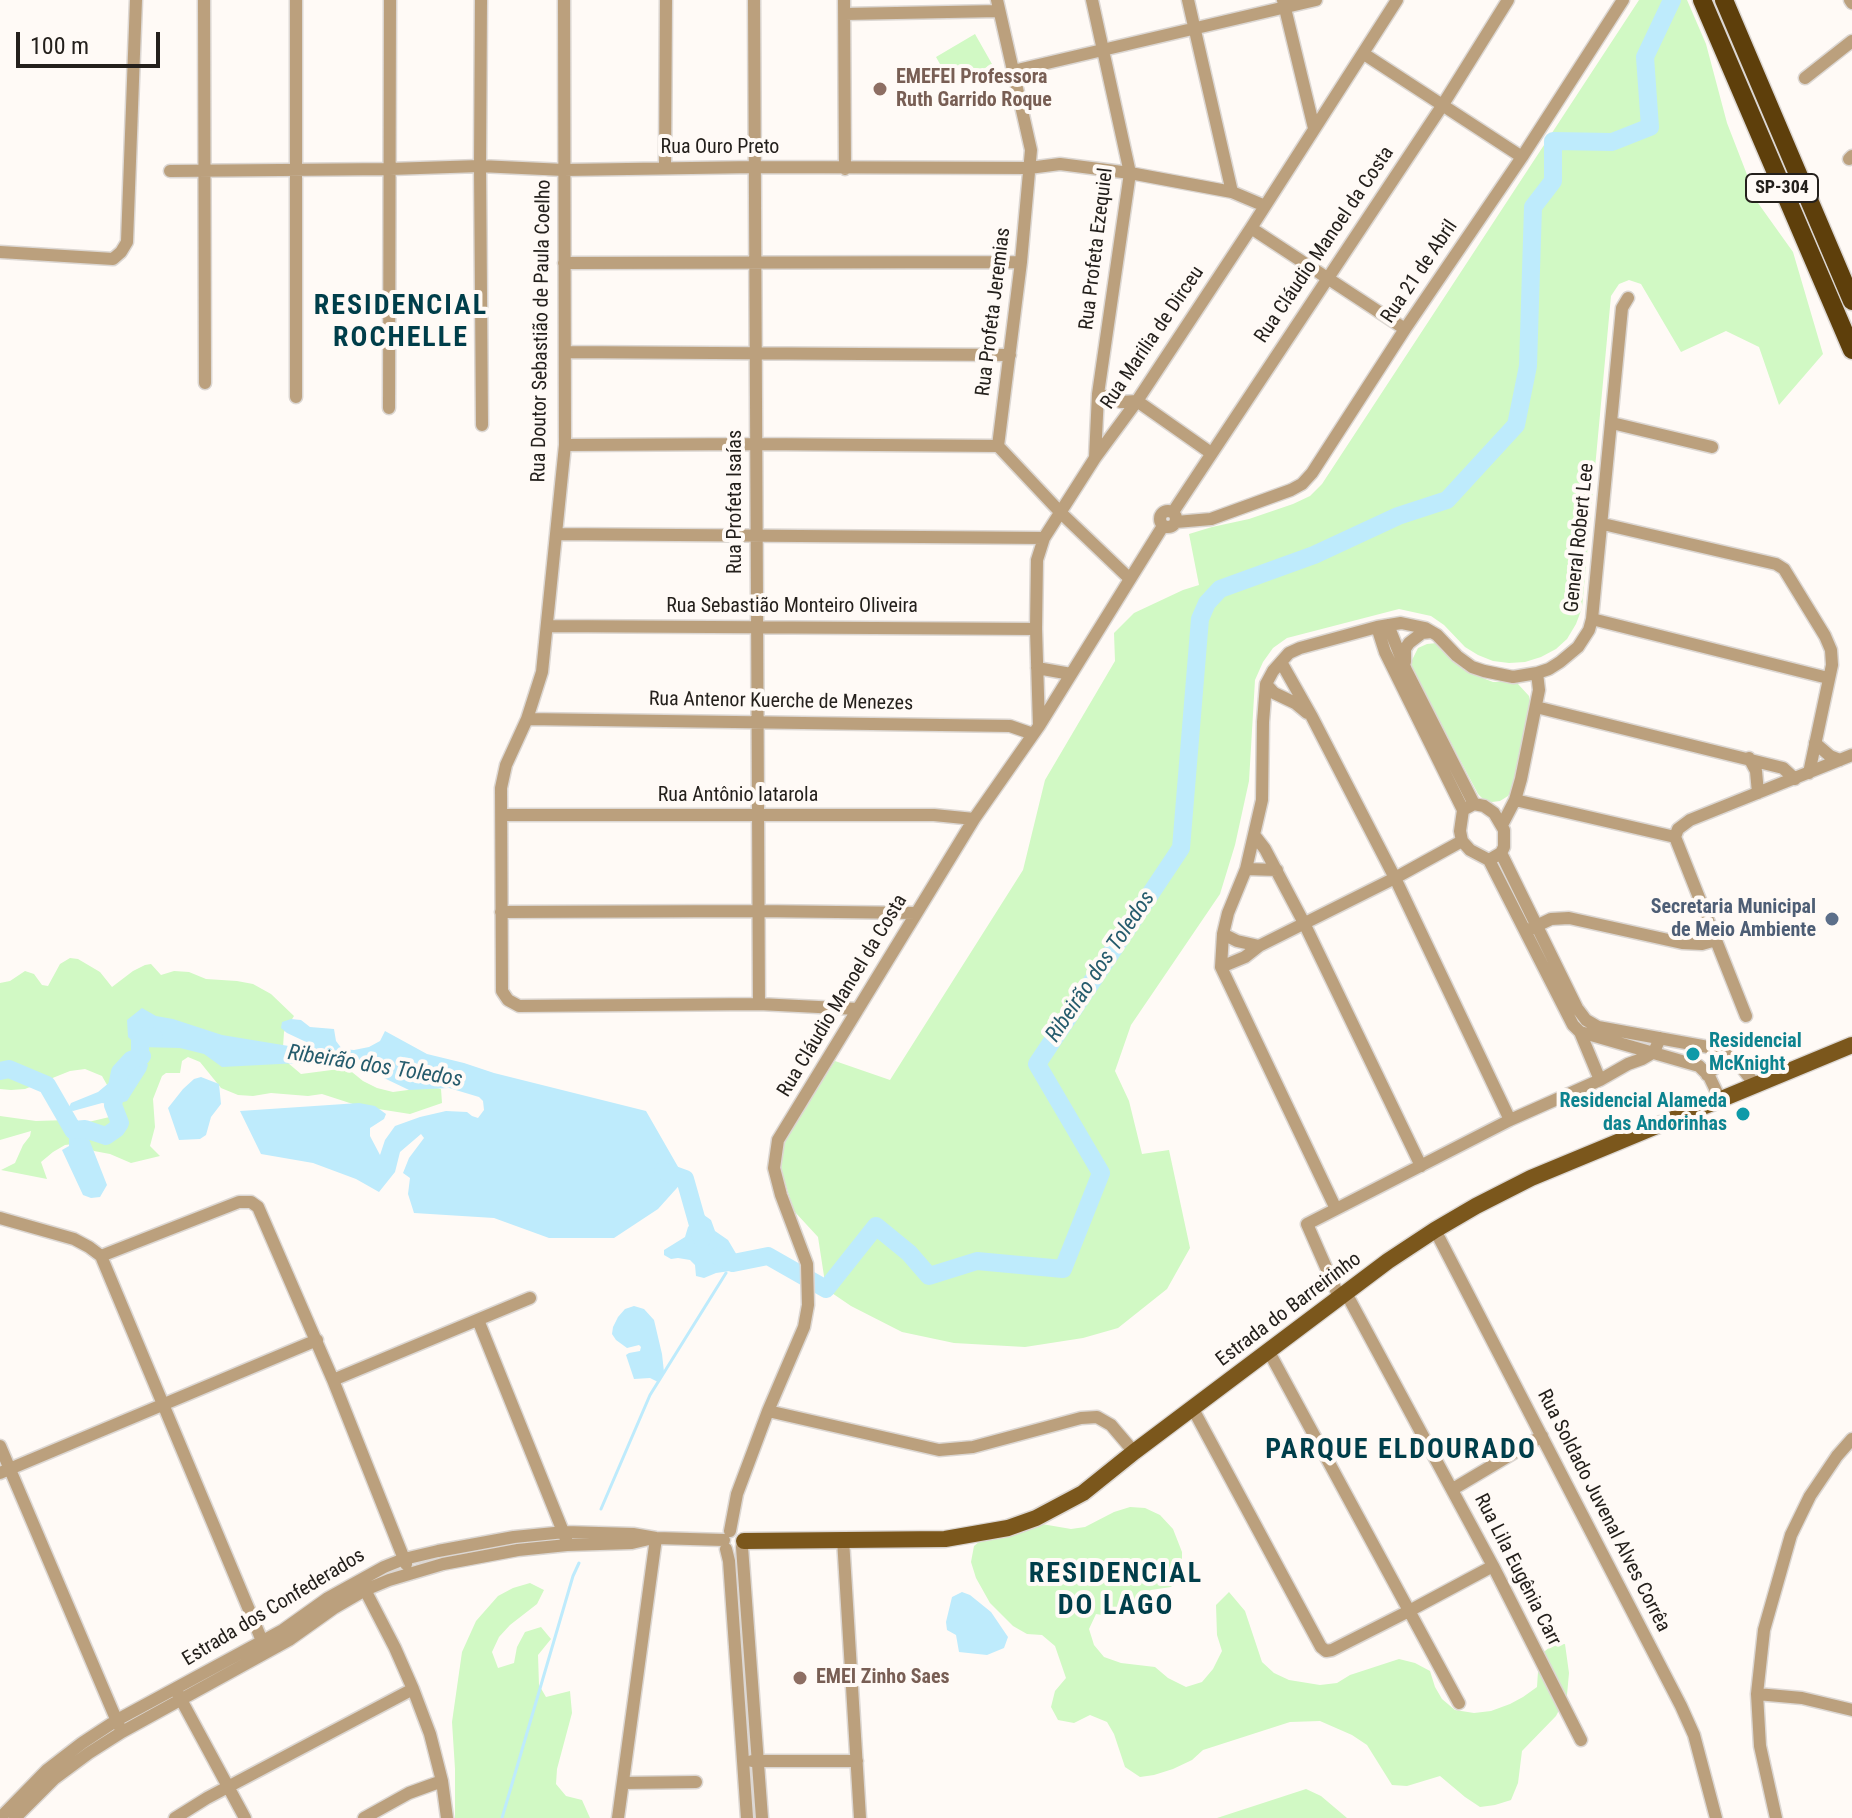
<!DOCTYPE html>
<meta charset="utf-8">
<style>
body{margin:0}
#map{position:relative;width:1852px;height:1818px;overflow:hidden;background:#fffaf6;font-family:"Roboto Condensed",sans-serif}
canvas{display:block}
.scale{position:absolute;left:16px;top:32px;width:144px;height:36px;box-sizing:border-box;border:4px solid #24201c;border-top:0;padding-left:10px;font-size:24px;line-height:28px;white-space:nowrap;color:#24201c;-webkit-text-stroke:6px #fffaf6;paint-order:stroke}
</style>
<div id="map">
<canvas width="1852" height="1818"></canvas>
<div class="scale">100 m</div>
</div>
<script>
const context = document.querySelector('canvas').getContext('2d');
context.lineJoin = 'round';
function paint(path, color) { context.fillStyle = color; context.fill(path, 'evenodd'); }
const poly = rows => new Path2D(rows.map(r => 'M' + r).join(''));
function trace(path, color, width, dash) { context.strokeStyle = color; context.lineWidth = width; context.lineCap = dash ? 'butt' : 'round'; context.setLineDash(dash || []); context.stroke(path); }
function drawText(font, color, halo, rows, align = 'center') {
  context.font = font + ' "Roboto Condensed",sans-serif'; context.lineWidth = 8; context.setLineDash([]); context.textBaseline = 'middle'; context.strokeStyle = halo; context.fillStyle = color; for (const [text, x, y, turn = 0] of rows) {
    context.save(); context.translate(x, y); context.rotate((+turn || 0) * Math.PI / 180); context.textAlign = isNaN(turn) ? turn : align; if (halo) context.strokeText(text, 0, 0); context.fillText(text, 0, 0); context.restore();
  }
}
const green = poly([
 [1639,0,1687,0,1706,44,1727,123,1758,203,1793,252,1823,354,1779,405,1759,347,1726,331,1681,352,1641,284,1629,280,1619,284,1611,296,1582,608,1576,624,1567,639,1556,649,1541,657,1525,662,1509,663,1493,661,1478,655,1465,647,1444,625,1431,616,1399,609,1287,638,1273,648,1263,662,1255,680,1249,781,1235,845,1220,894,1131,1025,1115,1071,1129,1101,1142,1154,1169,1150,1190,1248,1167,1289,1118,1328,1083,1338,1025,1347,954,1343,902,1332,851,1306,826,1289,818,1237,794,1211,780,1167,786,1137,835,1061,890,1080,1023,870,1045,780,1115,661,1114,633,1134,613,1183,590,1199,585,1189,534,1212,527,1249,519,1293,504,1310,496,1322,484],
 [975,34,992,64,953,87,936,57],
 [1437,643,1452,661,1467,672,1493,682,1513,682,1518,684,1529,696,1531,707,1512,789,1508,796,1500,801,1492,802,1484,800,1478,794,1412,669,1412,660,1418,648,1427,644],
 [70,958,78,959,100,972,112,987,133,971,145,965,151,964,161,975,174,971,189,972,206,979,237,981,253,984,271,994,294,1016,284,1032,283,1047,288,1063,301,1074,347,1068,363,1081,377,1088,393,1092,408,1090,424,1085,441,1089,442,1103,410,1114,359,1106,322,1094,308,1096,271,1093,253,1096,238,1095,221,1088,200,1062,188,1057,182,1061,180,1073,166,1073,162,1076,153,1099,155,1127,150,1146,160,1156,131,1163,110,1154,94,1151,80,1143,65,1145,53,1152,41,1162,47,1179,1,1170,15,1163,23,1145,30,1136,31,1131,0,1140,0,1116,36,1121,68,1120,84,1123,118,1115,116,1101,102,1076,85,1069,70,1071,25,1089,11,1090,0,1089,0,983,10,981,25,971,34,974,42,985,48,986,60,964],
 [1130,1507,1145,1508,1160,1515,1173,1529,1182,1552,1182,1574,1171,1587,1151,1590,1138,1597,1131,1612,1115,1617,1096,1614,1089,1629,1094,1645,1104,1657,1121,1663,1155,1667,1168,1678,1186,1687,1202,1682,1213,1669,1222,1651,1217,1635,1216,1605,1229,1592,1245,1611,1262,1662,1274,1673,1289,1680,1320,1685,1337,1683,1350,1675,1399,1659,1415,1663,1430,1671,1435,1687,1442,1699,1455,1710,1474,1713,1491,1711,1510,1704,1523,1697,1537,1687,1539,1656,1551,1646,1565,1644,1569,1673,1567,1695,1556,1716,1522,1751,1518,1783,1511,1800,1495,1805,1480,1807,1465,1797,1440,1776,1407,1786,1392,1785,1367,1745,1352,1735,1320,1721,1290,1722,1203,1750,1192,1760,1173,1769,1154,1775,1140,1777,1125,1767,1114,1734,1107,1722,1090,1715,1074,1723,1058,1720,1051,1707,1055,1691,1066,1678,1055,1646,1042,1635,1027,1634,1013,1626,990,1603,976,1578,971,1562,974,1546,986,1536,1036,1523,1071,1529,1085,1527,1114,1512],
 [530,1583,544,1590,537,1604,510,1625,499,1637,492,1652,498,1668,514,1663,517,1647,525,1632,541,1627,551,1639,538,1655,539,1685,546,1697,570,1691,572,1713,557,1769,556,1784,566,1796,582,1800,590,1818,455,1818,455,1769,452,1722,462,1652,476,1621,498,1596,513,1588],
 [1306,1789,1321,1796,1347,1818,1217,1818]
]);
const water = poly([
 [142,1008,156,1016,173,1019,222,1035,307,1049,308,1045,304,1041,287,1033,281,1028,282,1022,291,1019,301,1020,310,1027,334,1029,336,1041,342,1049,354,1050,369,1047,380,1041,385,1031,427,1054,464,1063,494,1073,646,1111,685,1179,658,1209,614,1238,549,1238,494,1218,414,1213,408,1194,410,1178,403,1173,409,1158,424,1138,421,1134,400,1152,395,1172,379,1192,356,1179,313,1163,261,1154,240,1111,359,1103,375,1106,386,1114,384,1119,370,1128,370,1136,380,1155,385,1140,395,1126,420,1117,446,1111,467,1112,472,1116,478,1118,484,1110,483,1101,479,1097,449,1088,409,1090,361,1067,299,1063,222,1067,204,1054,180,1048,139,1047,128,1037,127,1020],
 [142,1056,148,1065,146,1071,127,1101,113,1105,102,1103,73,1111,68,1109,71,1103,98,1092,110,1082,131,1060],
 [201,1077,219,1084,221,1104,211,1117,206,1135,200,1139,179,1140,168,1108,183,1089,194,1079],
 [85,1129,107,1185,100,1197,91,1198,83,1195,62,1150,69,1146,69,1138,73,1130],
 [704,1215,711,1220,715,1231,728,1240,741,1262,737,1270,716,1273,704,1278,696,1276,695,1265,690,1260,678,1258,671,1259,664,1255,664,1250,685,1237,688,1227,697,1217],
 [634,1306,644,1309,654,1320,662,1354,664,1372,658,1382,650,1378,634,1379,626,1355,629,1353,640,1351,641,1347,639,1345,627,1348,616,1340,612,1334,613,1327,618,1317,625,1309],
 [962,1592,970,1595,991,1612,1008,1637,1004,1648,987,1655,959,1652,956,1635,947,1630,946,1622,952,1597]
]);
const stream = poly([
 [601,1509,650,1395,726,1273],
 [502,1818,573,1576,579,1563]
]);
const river = poly([
 [0,1071,9,1069,47,1085,73,1130,85,1129,106,1136,116,1129,120,1123,113,1105,120,1072,131,1060,142,1056,140,1054,140,1040,144,1036,154,1037],
 [663,1171,685,1179,702,1239],
 [718,1256,733,1263,768,1256,826,1289,876,1226,909,1253,929,1276,977,1261,1063,1269,1101,1173,1037,1064,1181,848,1200,619,1207,603,1220,589,1314,555,1398,516,1447,500,1516,425,1528,366,1533,207,1553,181,1553,141,1612,142,1650,127,1645,57,1672,0]
]);
const minor = poly([
 [204,0,205,383],
 [296,0,296,397],
 [481,0,480,166,482,425],
 [564,0,565,445,542,672,527,719,506,765,501,788,502,991,508,1000,519,1006,759,1004,858,1009],
 [754,0,759,1004],
 [844,0,845,169],
 [997,0,1031,150,1021,262,998,446,1061,513,1130,579],
 [1092,0,1130,173,1098,394,1095,458],
 [1188,0,1232,192],
 [1283,0,1314,128],
 [1850,0,1852,3],
 [845,14,999,11],
 [1364,54,1522,157],
 [1013,71,1316,0],
 [1805,78,1852,41],
 [1849,159,1852,156],
 [665,168,666,0],
 [170,171,390,169,480,166,564,170,755,167,1029,168,1060,164,1130,173,1232,192,1265,206],
 [1251,228,1405,329],
 [0,252,113,259,121,252,127,242,136,0],
 [564,263,1021,262],
 [565,352,1010,355],
 [1098,394,1121,402,1137,401,1211,453],
 [389,408,390,0],
 [1612,423,1712,447],
 [565,445,756,444,998,446],
 '1160 519a8 8 0 1 1 16 0a8 8 0 1 1-16 0Z',
 [1173,512,1442,106,1508,0],
 [1176,522,1211,519,1291,490,1302,484,1312,473,1405,329,1522,157,1623,0],
 [1603,524,1776,564,1784,569,1825,636,1831,650,1832,665,1809,773],
 [556,534,1044,538],
 [1592,619,1828,678],
 [1388,625,1406,670,1474,804],
 [548,626,1036,629],
 [1377,627,1385,652,1463,810],
 [1281,662,1312,717,1395,878,1510,1120],
 [1405,662,1405,649,1409,643,1422,633,1431,632],
 [1037,668,1071,674],
 [1266,684,1274,693,1295,703,1307,713],
 [1536,707,1783,768,1795,779],
 [527,719,1010,726,1033,734],
 [1039,726,1036,629,1037,560,1044,538,1095,458,1137,401,1251,228,1397,0],
 [1815,743,1830,756,1840,760],
 [1749,758,1756,771,1758,793],
 [1515,800,1675,837],
 [1474,804,1484,806,1494,813,1504,830,1504,847,1501,853,1489,860,1470,850,1462,841,1460,831,1463,810,1474,804],
 [502,815,934,815,974,819],
 [1502,825,1515,800,1521,779,1539,690,1537,673],
 [1255,836,1265,849,1304,923,1421,1166],
 [1675,837,1678,829,1690,820,1852,755],
 [1675,837,1746,1016],
 [1501,853,1577,1008,1586,1020,1598,1027,1719,1049,1739,1064,1756,1086],
 [1489,860,1573,1025,1580,1032,1591,1035,1699,1066,1709,1076,1721,1101],
 [1246,869,1277,870],
 [501,912,758,911,916,913],
 [1532,928,1551,919,1569,918,1682,943,1702,944,1716,940],
 [1223,934,1237,941,1259,946],
 [1221,967,1245,957,1259,946,1395,878,1462,841],
 [1580,1032,1600,1080],
 [1707,1075,1720,1063,1733,1059],
 [1336,1209,1221,967,1223,934,1228,913,1246,869,1262,800,1263,722,1266,684,1273,671,1289,653,1300,648,1377,627,1401,623,1425,628,1437,635,1457,656,1472,667,1484,671,1513,677,1537,673,1549,669,1560,662,1578,647,1589,630,1592,619,1622,308,1628,298],
 [0,1218,74,1239,89,1247,101,1256,239,1202,251,1202,258,1207,333,1380,406,1564],
 [1435,1230,1681,1706,1694,1735,1716,1818],
 [101,1256,265,1648],
 [1346,1293,1493,1566,1581,1740],
 [1339,1297,1307,1224,1510,1120,1600,1080,1628,1064,1642,1059,1654,1052,1660,1038],
 [478,1320,566,1539],
 [1268,1350,1459,1703],
 [333,1380,530,1298],
 [1193,1409,1321,1647,1326,1651,1332,1650,1409,1611,1493,1566],
 [768,1411,939,1450,973,1447,1081,1418,1097,1417,1111,1425,1134,1452],
 [0,1446,119,1726],
 [0,1473,317,1340],
 [1453,1489,1542,1436],
 [730,1531,737,1494,768,1411,804,1327,808,1305,807,1264,781,1195,774,1168,778,1140,974,819,1039,726,1163,526],
 [843,1539,860,1818],
 [742,1547,762,1818],
 [726,1549,729,1561,747,1818],
 [363,1586,395,1648,413,1689,430,1734,442,1781,447,1818],
 [178,1694,245,1818],
 [1757,1694,1802,1698,1852,1710],
 [752,1761,857,1761],
 [623,1783,696,1782],
 [0,1818,47,1770,82,1743,117,1720,283,1630,328,1598,384,1567,404,1559,438,1551,514,1537,565,1532,633,1534,656,1538,724,1540],
 [15,1818,54,1779,89,1753,122,1732,289,1640,334,1608,365,1590,389,1580,443,1564,518,1550,567,1545,632,1543,649,1539],
 [175,1818,207,1798,413,1689],
 [364,1818,409,1793,442,1781],
 [618,1818,656,1538],
 [1776,1818,1760,1746,1757,1694,1764,1630,1791,1535,1810,1496,1837,1456,1852,1439]
]);
const major = poly([
 [744,1541,945,1539,1008,1528,1036,1518,1083,1493,1134,1452,1388,1261,1435,1230,1476,1206,1531,1178,1852,1045]
]);
const highway = poly([
 [1702,0,1852,350],
 [1724,0,1852,301]
]);
const markers = [
 [880,89,8,"#8d6e63"],
 [1832,919,8,"#5c6f8a"],
 [1693,1054,8,"#0f9aa8"],
 [1743,1114,8,"#0f9aa8"],
 [800,1678,8,"#8d6e63"]
];
const shields = [
 [1782,188,72]
];
const shieldNames = [
 ["SP-304",1782,188]
];
const educationNames = [
 ["EMEFEI Professora",896,78],
 ["Ruth Garrido Roque",896,101],
 ["EMEI Zinho Saes",816,1678]
];
const streetNames = [
 ["Rua Ouro Preto",720,148],
 ["Rua Cláudio Manoel da Costa",1325,245,-56],
 ["Rua Profeta Ezequiel",1097,249,-83],
 ["Rua 21 de Abril",1420,272,-56],
 ["Rua Profeta Jeremias",994,312,-83],
 ["Rua Doutor Sebastião de Paula Coelho",542,331,-89],
 ["Rua Marilia de Dirceu",1153,338,-56],
 ["Rua Profeta Isaías",736,502,-90],
 ["General Robert Lee",1580,538,-84],
 ["Rua Sebastião Monteiro Oliveira",792,607],
 ["Rua Antenor Kuerche de Menezes",781,702,1],
 ["Rua Antônio Iatarola",738,796],
 ["Rua Cláudio Manoel da Costa",843,996,-59],
 ["Estrada do Barreirinho",1289,1310,-37],
 ["Rua Soldado Juvenal Alves Corrêa",1603,1511,63],
 ["Rua Lila Eugênia Carr",1517,1570,63],
 ["Estrada dos Confederados",274,1608,-31]
];
const serviceNames = [
 ["Secretaria Municipal",1816,908],
 ["de Meio Ambiente",1816,931]
];
const cultureNames = [
 ["Residencial",1709,1042],
 ["McKnight",1709,1065],
 ["Residencial Alameda",1727,1102,"right"],
 ["das Andorinhas",1727,1125,"right"]
];
const waterNames = [
 ["Ribeirão dos Toledos",1101,967,-56],
 ["Ribeirão dos Toledos",375,1067,9]
];
const districtNames = [
 ["RESIDENCIAL",401,307],
 ["ROCHELLE",401,339],
 ["PARQUE ELDOURADO",1401,1451],
 ["RESIDENCIAL",1116,1575],
 ["DO LAGO",1116,1607]
];
paint(green, '#d1f9c4');
paint(water, '#beebfc');
trace(stream, '#beebfc', 3);
trace(river, '#beebfc', 18);
trace(minor, '#dcd7d3', 15);
trace(major, '#dcd7d3', 19);
trace(highway, '#dcd7d3', 21);
trace(minor, '#bba07d', 12);
trace(major, '#7b571c', 16);
trace(highway, '#5e3f0b', 18);
for (const [x, y, r, color] of markers) { const dot = new Path2D(); dot.arc(x, y, r, 0, 2 * Math.PI); context.fillStyle = color; context.fill(dot); trace(dot, '#fffaf6', 3); }
for (const [x, y, w] of shields) { const box = new Path2D(); box.roundRect(x - w / 2, y - 14, w, 28, 6); context.fillStyle = '#fffaf6'; context.fill(box); trace(box, '#24201c', 2); }
drawText('bold 18px', '#24201c', null, shieldNames);
drawText('bold 20px', '#785e54', '#fffaf6', educationNames, 'left');
drawText('20px', '#24201c', '#fffaf6', streetNames);
drawText('bold 20px', '#4e5e75', '#fffaf6', serviceNames, 'right');
drawText('bold 20px', '#0d838f', '#fffaf6', cultureNames, 'left');
drawText('italic 22px', '#255b6c', '#fffaf6', waterNames);
context.letterSpacing = '2px';
drawText('bold 28px', '#003e4a', '#fffaf6', districtNames);
context.letterSpacing = '0px';
</script>
